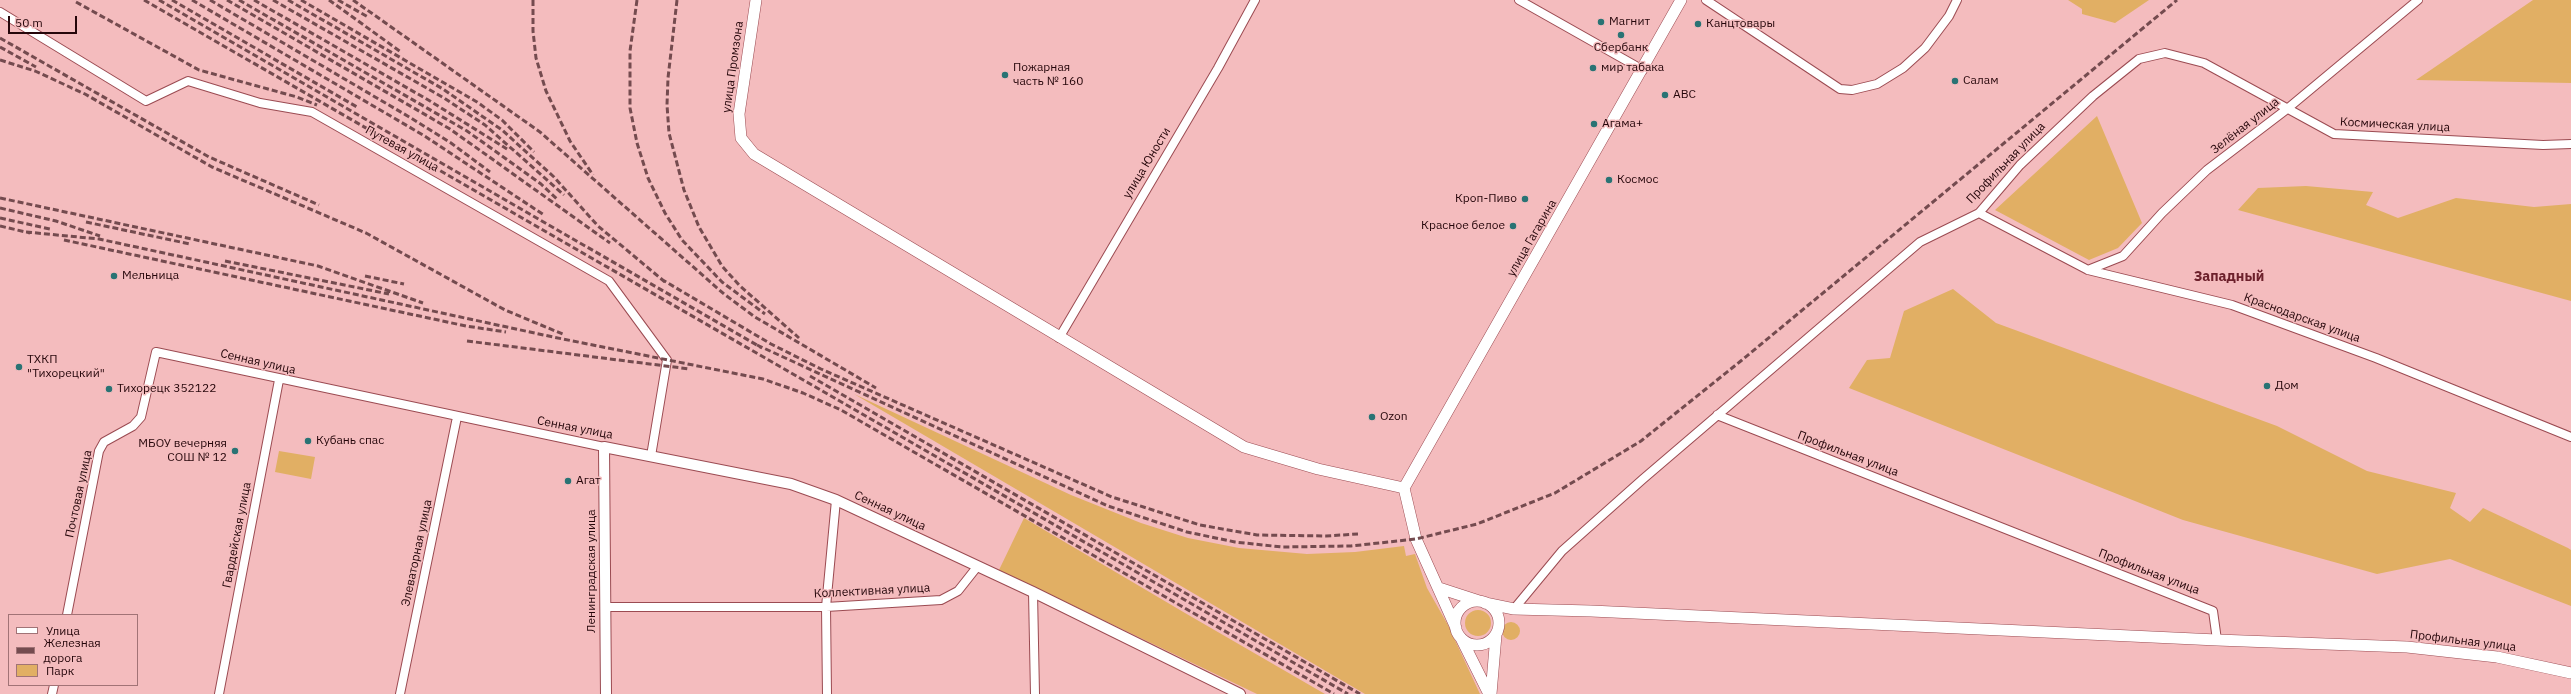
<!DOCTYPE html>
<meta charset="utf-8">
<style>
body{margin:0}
#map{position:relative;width:2571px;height:694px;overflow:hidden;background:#f4bcbe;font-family:"IBM Plex Sans",sans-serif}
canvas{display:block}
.legend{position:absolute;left:8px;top:614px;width:130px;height:72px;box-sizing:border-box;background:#f4bcbe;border:1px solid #a17376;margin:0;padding:5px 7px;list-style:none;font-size:12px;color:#25060a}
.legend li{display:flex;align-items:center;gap:8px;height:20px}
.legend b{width:20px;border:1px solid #a17376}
.scale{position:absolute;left:8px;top:16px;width:69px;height:18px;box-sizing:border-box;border:2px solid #25060a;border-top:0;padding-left:5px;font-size:12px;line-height:14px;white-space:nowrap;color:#25060a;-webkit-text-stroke:3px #f4bcbe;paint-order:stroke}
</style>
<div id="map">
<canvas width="2571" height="694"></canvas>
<ul class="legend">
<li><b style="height:5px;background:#fff"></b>Улица</li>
<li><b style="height:5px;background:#744b4f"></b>Железная дорога</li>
<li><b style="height:11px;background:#e1af64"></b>Парк</li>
</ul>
<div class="scale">50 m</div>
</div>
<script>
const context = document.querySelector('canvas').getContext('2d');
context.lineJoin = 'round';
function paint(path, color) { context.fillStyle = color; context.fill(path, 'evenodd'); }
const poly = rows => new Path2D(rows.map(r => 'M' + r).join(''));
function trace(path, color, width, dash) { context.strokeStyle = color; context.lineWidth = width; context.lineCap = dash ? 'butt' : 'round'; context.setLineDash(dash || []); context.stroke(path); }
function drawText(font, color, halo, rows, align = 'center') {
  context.font = font + ' "IBM Plex Sans",sans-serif'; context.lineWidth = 3; context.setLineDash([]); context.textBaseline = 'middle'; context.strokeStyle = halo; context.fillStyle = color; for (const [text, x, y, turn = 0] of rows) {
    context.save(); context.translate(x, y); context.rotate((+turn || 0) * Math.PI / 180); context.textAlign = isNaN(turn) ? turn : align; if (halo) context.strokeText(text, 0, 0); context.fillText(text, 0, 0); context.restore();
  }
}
const green = poly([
 [2068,0,2149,0,2115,23,2082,14,2082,9],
 [2533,0,2571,0,2571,83,2416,80],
 [2097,116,2142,223,2118,248,2089,260,1995,210],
 [2306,186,2373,192,2366,205,2398,218,2456,198,2534,207,2571,204,2571,301,2238,210,2258,188],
 [1953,289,1996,323,2277,426,2367,471,2456,493,2450,508,2470,522,2483,508,2568,548,2571,550,2571,606,2450,559,2377,574,2183,520,1849,388,1867,360,1890,358,1904,311],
 [854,394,1071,495,1141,523,1188,538,1239,548,1307,554,1355,552,1404,546,1406,556,1415,554,1427,588,1448,625,1480,694,1365,694],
 [279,451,315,457,311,479,275,472],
 [1024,518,1185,613,1325,694,1257,694,999,570],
 '1465 623a13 13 0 1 1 26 0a13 13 0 1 1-26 0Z',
 '1502 631a9 9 0 1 1 18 0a9 9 0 1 1-18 0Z'
]);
const minor = poly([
 [1519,0,1643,70],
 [1706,0,1840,89,1852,90,1877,84,1903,68,1925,48,1949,16,1957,0],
 [0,12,146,101,188,81,260,103,312,112,609,281,667,360,651,456],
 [1979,213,2088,270,2232,305,2376,358,2571,437],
 [2088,270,2123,256,2162,213,2207,170,2287,109,2418,0],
 [1059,338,1218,68,1255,0],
 [1717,415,2213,611,2217,640],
 [1033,592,1035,694],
 [605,607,826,607,941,600,958,591,977,567],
 [1514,609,1562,551,1643,479,1920,242,1979,213,2020,165,2093,96,2139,59,2165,53,2204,63,2334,134,2543,145,2571,144],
 [67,615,99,451,104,442,133,426,141,417,156,352,604,447],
 [52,694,54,685],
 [219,694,279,380],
 [400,694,457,417],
 [827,694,826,607,836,500]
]);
const tertiary = poly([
 [606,694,604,447,791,484,836,500,1033,592,1240,694]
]);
const secondary = poly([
 [756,0,739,114,741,138,754,154,1244,447,1318,469,1404,488],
 [1404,488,1681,0],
 [1404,488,1416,539,1456,628],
 [1439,588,1479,601],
 '1455 623a22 22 0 1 1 44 0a22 22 0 1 1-44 0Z',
 [1485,603,1514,609,1591,611,2217,640,2407,647,2497,657,2571,673],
 [1461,638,1489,694],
 [1491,694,1496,635]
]);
const rail = poly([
 [144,0,1348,694],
 [159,0,762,348],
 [172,0,357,107],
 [192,0,423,135,544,215],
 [210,0,411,118,451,143,490,172],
 [227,0,450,129,610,243],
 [239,0,467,131,541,184,558,200],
 [254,0,430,101,507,149],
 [273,0,444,98,485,125,564,195],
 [288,0,443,89,502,130,554,177,598,226,665,282],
 [301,0,477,102,502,120,534,152],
 [329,0,401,52],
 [338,0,368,17],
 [353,0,540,132,724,294,755,317,876,388],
 [533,0,533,31,536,58,546,91,570,141,593,175],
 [637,0,630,51,630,108,637,143,648,178,665,213,682,240,722,282,765,314],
 [677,0,668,78,667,105,669,133,684,190,699,227,722,266,739,285,799,338],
 [76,2,199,70,297,97,317,105],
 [0,38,209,157,319,205],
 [0,47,36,67],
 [0,60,35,71,85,94,212,167,366,233,505,310,565,335],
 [0,198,318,266,423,303],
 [0,208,56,221,100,236],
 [0,218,50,229],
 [86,222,190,244],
 [0,226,30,233],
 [26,232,99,239,553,337,763,379,803,393,841,410,1334,694],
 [64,240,466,326,506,332],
 [225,261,389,294],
 [365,276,404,284],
 [661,279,771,344,821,369,1112,497,1200,525,1257,535,1326,536,1358,534],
 [467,341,690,369],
 [757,345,1108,506,1187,532,1235,542,1282,547,1351,546,1416,539,1477,524,1555,493,1641,441,1742,360,2177,0],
 [810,376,1360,694]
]);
const markers = [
 [1601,22,4,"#297374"],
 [1698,24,4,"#297374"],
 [1621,35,4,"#297374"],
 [1593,68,4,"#297374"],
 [1005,75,4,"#297374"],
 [1955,81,4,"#297374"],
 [1665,95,4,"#297374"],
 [1594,124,4,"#297374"],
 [1609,180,4,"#297374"],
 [1525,199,4,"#297374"],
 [1513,226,4,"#297374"],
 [114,276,4,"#297374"],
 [19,367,4,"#297374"],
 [2267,386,4,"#297374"],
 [109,389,4,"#297374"],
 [1372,417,4,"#297374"],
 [308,441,4,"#297374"],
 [235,451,4,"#297374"],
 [568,481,4,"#297374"]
];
const poiNames = [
 ["Магнит",1609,22],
 ["Канцтовары",1706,24],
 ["Сбербанк",1621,48,"center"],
 ["Пожарная",1013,68],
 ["часть № 160",1013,82],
 ["мир табака",1601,68],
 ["Салам",1963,81],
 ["ABC",1673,95],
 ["Агама+",1602,124],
 ["Космос",1617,180],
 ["Кроп-Пиво",1517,199,"right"],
 ["Красное белое",1505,226,"right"],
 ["Мельница",122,276],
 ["ТХКП",27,360],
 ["\"Тихорецкий\"",27,374],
 ["Дом",2275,386],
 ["Тихорецк 352122",117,389],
 ["Ozon",1380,417],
 ["Кубань спас",316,441],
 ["МБОУ вечерняя",227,444,"right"],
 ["СОШ № 12",227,458,"right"],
 ["Агат",576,481]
];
const streetNames = [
 ["улица Промзона",733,67,-82],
 ["Космическая улица",2395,125,3],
 ["Зелёная улица",2245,126,-38],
 ["Путевая улица",402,149,29],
 ["улица Юности",1147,163,-59],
 ["Профильная улица",2006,163,-46],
 ["улица Гагарина",1532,238,-60],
 ["Краснодарская улица",2302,318,20],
 ["Сенная улица",258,362,13],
 ["Сенная улица",575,428,11],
 ["Профильная улица",1848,454,21],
 ["Почтовая улица",79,494,-78],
 ["Сенная улица",890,511,25],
 ["Гвардейская улица",237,535,-79],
 ["Элеваторная улица",417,553,-78],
 ["Ленинградская улица",592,571,-90],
 ["Профильная улица",2149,572,21],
 ["Коллективная улица",872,591,-3],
 ["Профильная улица",2463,641,7]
];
const quarterNames = [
 ["Западный",2229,277]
];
paint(green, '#e1af64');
trace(minor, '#9b4b52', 10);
trace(tertiary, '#9b4b52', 12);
trace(secondary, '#9b4b52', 12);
trace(minor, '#fff', 8);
trace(tertiary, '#fff', 10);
trace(secondary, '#fff', 11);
trace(rail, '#744b4f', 3, [6, 3]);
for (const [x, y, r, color] of markers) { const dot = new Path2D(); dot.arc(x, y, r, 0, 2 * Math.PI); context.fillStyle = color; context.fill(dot); trace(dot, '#f4bcbe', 1.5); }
drawText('12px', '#25060a', '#f4bcbe', poiNames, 'left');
drawText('12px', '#25060a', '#f4bcbe', streetNames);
drawText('bold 14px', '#6d212c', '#f4bcbe', quarterNames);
</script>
